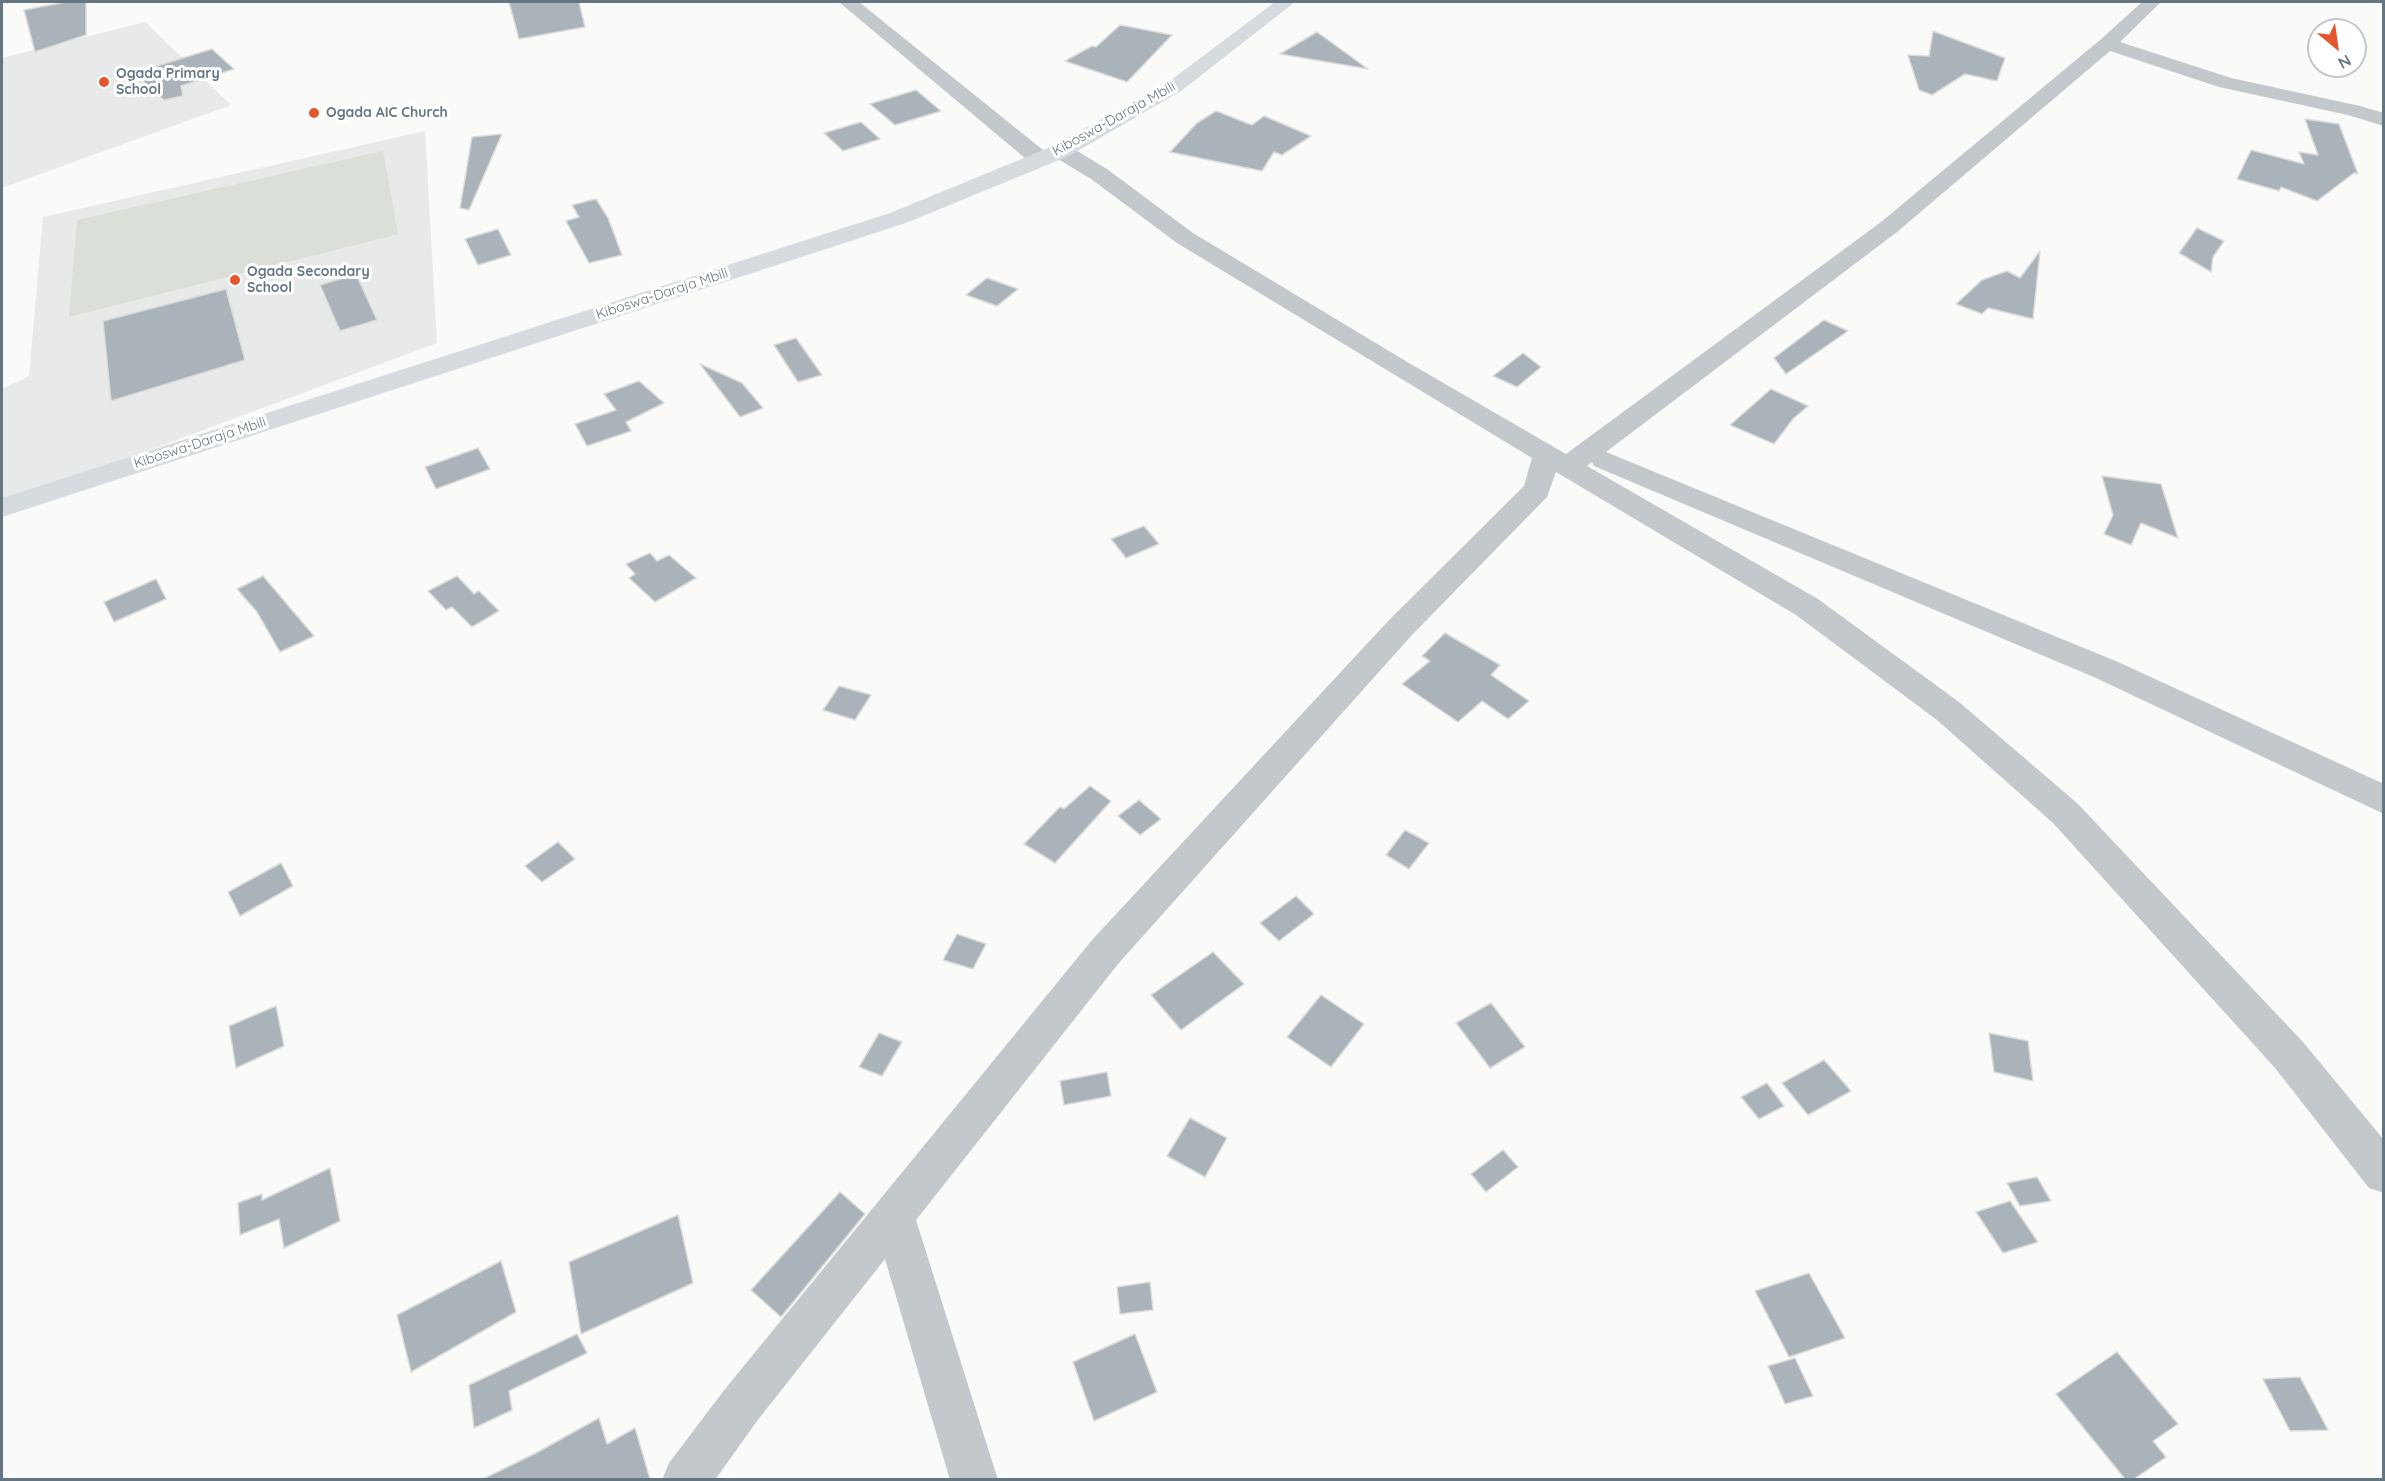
<!DOCTYPE html>
<style>
body{margin:0}
#map{position:relative;width:2385px;height:1481px;overflow:hidden;background:#fafaf8;font-family:Quicksand,sans-serif}
canvas{display:block}
.frame{position:absolute;inset:0;border:3px solid #657683;pointer-events:none}
.north{position:absolute;left:2307px;top:18px;width:60px;height:60px;box-sizing:border-box;background:#fff;border:2px solid #c1c8cd;border-radius:50%;rotate:151deg;font-size:16px;font-weight:700;line-height:24px;text-align:center;color:#657683}
.north::after{content:'';display:block;margin:auto;width:21px;height:27px;background:#e4572e;clip-path:polygon(50% 0,100% 100%,50% 72%,0 100%)}
</style>
<div id="map">
<canvas width="2385" height="1481"></canvas>
<div class="frame"></div>
<div class="north">N</div>
</div>
<script>
const context = document.querySelector('canvas').getContext('2d');
context.lineJoin = 'round';
function paint(path, color) { context.fillStyle = color; context.fill(path, 'evenodd'); }
const poly = rows => new Path2D(rows.map(r => 'M' + r).join(''));
function trace(path, color, width, dash) { context.strokeStyle = color; context.lineWidth = width; context.lineCap = dash ? 'butt' : 'round'; context.setLineDash(dash || []); context.stroke(path); }
function drawText(font, color, halo, rows, align = 'center') {
  context.font = font + ' Quicksand,sans-serif'; context.lineWidth = 6; context.setLineDash([]); context.textBaseline = 'middle'; context.strokeStyle = halo; context.fillStyle = color; for (const [text, x, y, turn = 0] of rows) {
    context.save(); context.translate(x, y); context.rotate((+turn || 0) * Math.PI / 180); context.textAlign = isNaN(turn) ? turn : align; if (halo) context.strokeText(text, 0, 0); context.fillText(text, 0, 0); context.restore();
  }
}
const built = poly([
 [145,22,231,105,2,188,2,58],
 [425,131,437,343,2,505,2,389,29,376,43,217]
]);
const green = poly([
 [383,151,398,234,69,317,77,220]
]);
const building = poly([
 [66,2,86,2,86,35,35,52,24,10,66,2],
 [509,2,579,2,585,27,519,39,509,2],
 [1120,25,1172,35,1127,82,1065,61,1092,46,1096,47,1120,25],
 [1933,31,2005,58,1997,81,1965,74,1932,95,1919,90,1908,55,1929,56,1933,31],
 [1317,32,1368,69,1280,54,1317,32],
 [212,49,234,69,181,86,183,96,164,100,134,73,212,49],
 [916,90,941,111,895,125,870,104,916,90],
 [1216,111,1252,125,1264,116,1311,136,1282,155,1274,152,1262,171,1170,152,1197,123,1216,111],
 [2305,119,2339,124,2358,174,2354,173,2317,201,2281,187,2279,191,2237,179,2251,150,2304,164,2299,152,2318,155,2305,119],
 [861,122,880,139,843,151,824,133,861,122],
 [502,134,469,210,460,208,472,137,502,134],
 [596,199,608,218,622,255,589,263,566,221,579,217,572,205,596,199],
 [2197,228,2224,241,2213,257,2211,272,2179,253,2197,228],
 [498,229,511,255,478,265,465,239,498,229],
 [2040,251,2033,319,1988,308,1982,314,1956,304,1982,280,2007,271,2020,278,2040,251],
 [356,274,377,320,340,331,320,285,356,274],
 [987,278,1018,289,997,306,966,295,987,278],
 [226,289,245,360,111,401,103,321,226,289],
 [1824,320,1848,331,1786,374,1774,358,1824,320],
 [796,338,822,375,798,382,774,345,796,338],
 [1523,353,1541,367,1517,387,1493,376,1523,353],
 [700,364,742,383,763,408,740,417,700,364],
 [639,381,664,403,626,422,631,431,587,446,575,424,616,410,604,394,639,381],
 [1771,389,1808,406,1793,419,1774,444,1730,425,1771,389],
 [478,448,490,469,436,489,425,467,478,448],
 [2102,476,2161,484,2178,538,2141,523,2131,545,2104,534,2113,515,2102,476],
 [1144,526,1159,544,1126,558,1111,539,1144,526],
 [650,553,657,561,669,555,696,578,655,602,629,578,635,574,626,564,650,553],
 [263,576,314,636,280,652,257,612,237,589,263,576],
 [457,576,474,594,479,591,499,611,472,627,452,607,446,610,428,591,457,576],
 [156,579,166,599,114,622,104,602,156,579],
 [1445,633,1500,665,1491,675,1529,701,1508,719,1482,701,1458,722,1402,684,1430,661,1422,656,1445,633],
 [839,686,871,695,855,720,823,710,839,686],
 [1090,786,1111,801,1055,863,1024,844,1060,807,1064,809,1090,786],
 [1139,800,1161,819,1140,835,1118,816,1139,800],
 [1405,830,1429,843,1409,869,1386,855,1405,830],
 [558,842,575,859,542,882,525,866,558,842],
 [281,863,293,886,240,916,228,892,281,863],
 [1296,896,1314,914,1279,941,1260,923,1296,896],
 [957,934,986,944,973,969,943,960,957,934],
 [1213,952,1244,984,1181,1030,1151,995,1213,952],
 [1321,995,1364,1024,1331,1067,1287,1037,1321,995],
 [1491,1003,1525,1047,1490,1068,1456,1023,1491,1003],
 [276,1006,284,1046,236,1068,229,1026,276,1006],
 [879,1033,902,1042,882,1076,859,1067,879,1033],
 [1989,1033,2028,1041,2033,1081,1994,1072,1989,1033],
 [1824,1060,1851,1091,1808,1115,1782,1083,1824,1060],
 [1107,1072,1111,1096,1064,1105,1060,1081,1107,1072],
 [1767,1083,1784,1106,1759,1119,1741,1097,1767,1083],
 [1190,1118,1227,1138,1205,1177,1167,1156,1190,1118],
 [1503,1150,1518,1167,1486,1192,1471,1174,1503,1150],
 [330,1168,340,1221,284,1248,279,1219,240,1235,238,1203,262,1194,262,1200,330,1168],
 [2037,1177,2051,1201,2020,1206,2007,1183,2037,1177],
 [840,1192,865,1214,781,1317,751,1290,840,1192],
 [2010,1201,2038,1242,2003,1253,1976,1212,2010,1201],
 [678,1215,693,1283,581,1334,569,1262,678,1215],
 [501,1261,516,1312,411,1372,397,1315,501,1261],
 [1809,1273,1845,1338,1789,1357,1755,1291,1809,1273],
 [1150,1282,1153,1310,1120,1314,1117,1287,1150,1282],
 [577,1334,587,1353,509,1391,512,1410,474,1428,469,1385,577,1334],
 [1135,1334,1157,1392,1094,1421,1073,1362,1135,1334],
 [2117,1352,2178,1424,2153,1441,2166,1457,2134,1479,2125,1479,2056,1394,2117,1352],
 [1795,1358,1813,1396,1785,1404,1768,1366,1795,1358],
 [2300,1377,2328,1430,2290,1431,2263,1379,2300,1377],
 [599,1418,607,1444,635,1428,650,1479,483,1479,536,1453,599,1418]
]);
const street = poly([
 [839,2,859,2,1048,154,1051,159,1048,164,1040,165,1032,164,839,2],
 [2142,2,2161,2,2120,42,2231,78,2360,106,2384,113,2384,126,2348,115,2219,87,2110,51,1897,232,1606,452,2118,662,2384,784,2384,814,2096,678,1594,466,1592,462,1587,466,1818,599,1959,702,2077,803,2303,1042,2384,1140,2384,1193,2369,1188,2275,1068,2053,823,1937,720,1796,615,1556,472,1547,497,1411,636,1118,964,916,1220,998,1480,950,1480,885,1259,757,1421,715,1480,662,1480,669,1463,725,1389,1092,940,1389,620,1524,486,1532,458,1177,243,1091,179,1053,156,1050,151,1053,146,1061,145,1069,146,1107,169,1193,233,1409,363,1566,454,1881,222,2100,40,2142,2]
]);
const secondary = poly([
 [1275,2,1295,2,1181,91,1069,156,906,223,2,517,2,498,890,213,1053,146,1167,83,1275,2]
]);
const markers = [
 [104,82,6,"#e4572e"],
 [314,113,6,"#e4572e"],
 [235,280,6,"#e4572e"]
];
const farPoinames = [
 ["Ogada Primary",116,74],
 ["School",116,90],
 ["Ogada AIC Church",326,113],
 ["Ogada Secondary",247,272],
 ["School",247,288]
];
const farStreetnames = [
 ["Kiboswa-Daraja Mbili",1114,119,-29],
 ["Kiboswa-Daraja Mbili",662,294,-18],
 ["Kiboswa-Daraja Mbili",200,443,-18]
];
paint(built, '#e8e9e9');
paint(green, '#dadfd7');
paint(building, '#aab3b9');
trace(building, '#dcdcda', 1.5);
paint(street, '#c3c8cc');
paint(secondary, '#d6dbdf');
for (const [x, y, r, color] of markers) { const dot = new Path2D(); dot.arc(x, y, r, 0, 2 * Math.PI); context.fillStyle = color; context.fill(dot); trace(dot, '#fff', 2); }
drawText('bold 14px', '#657683', '#fff', farPoinames, 'left');
drawText('14px', '#657683', '#fff', farStreetnames);
</script>
